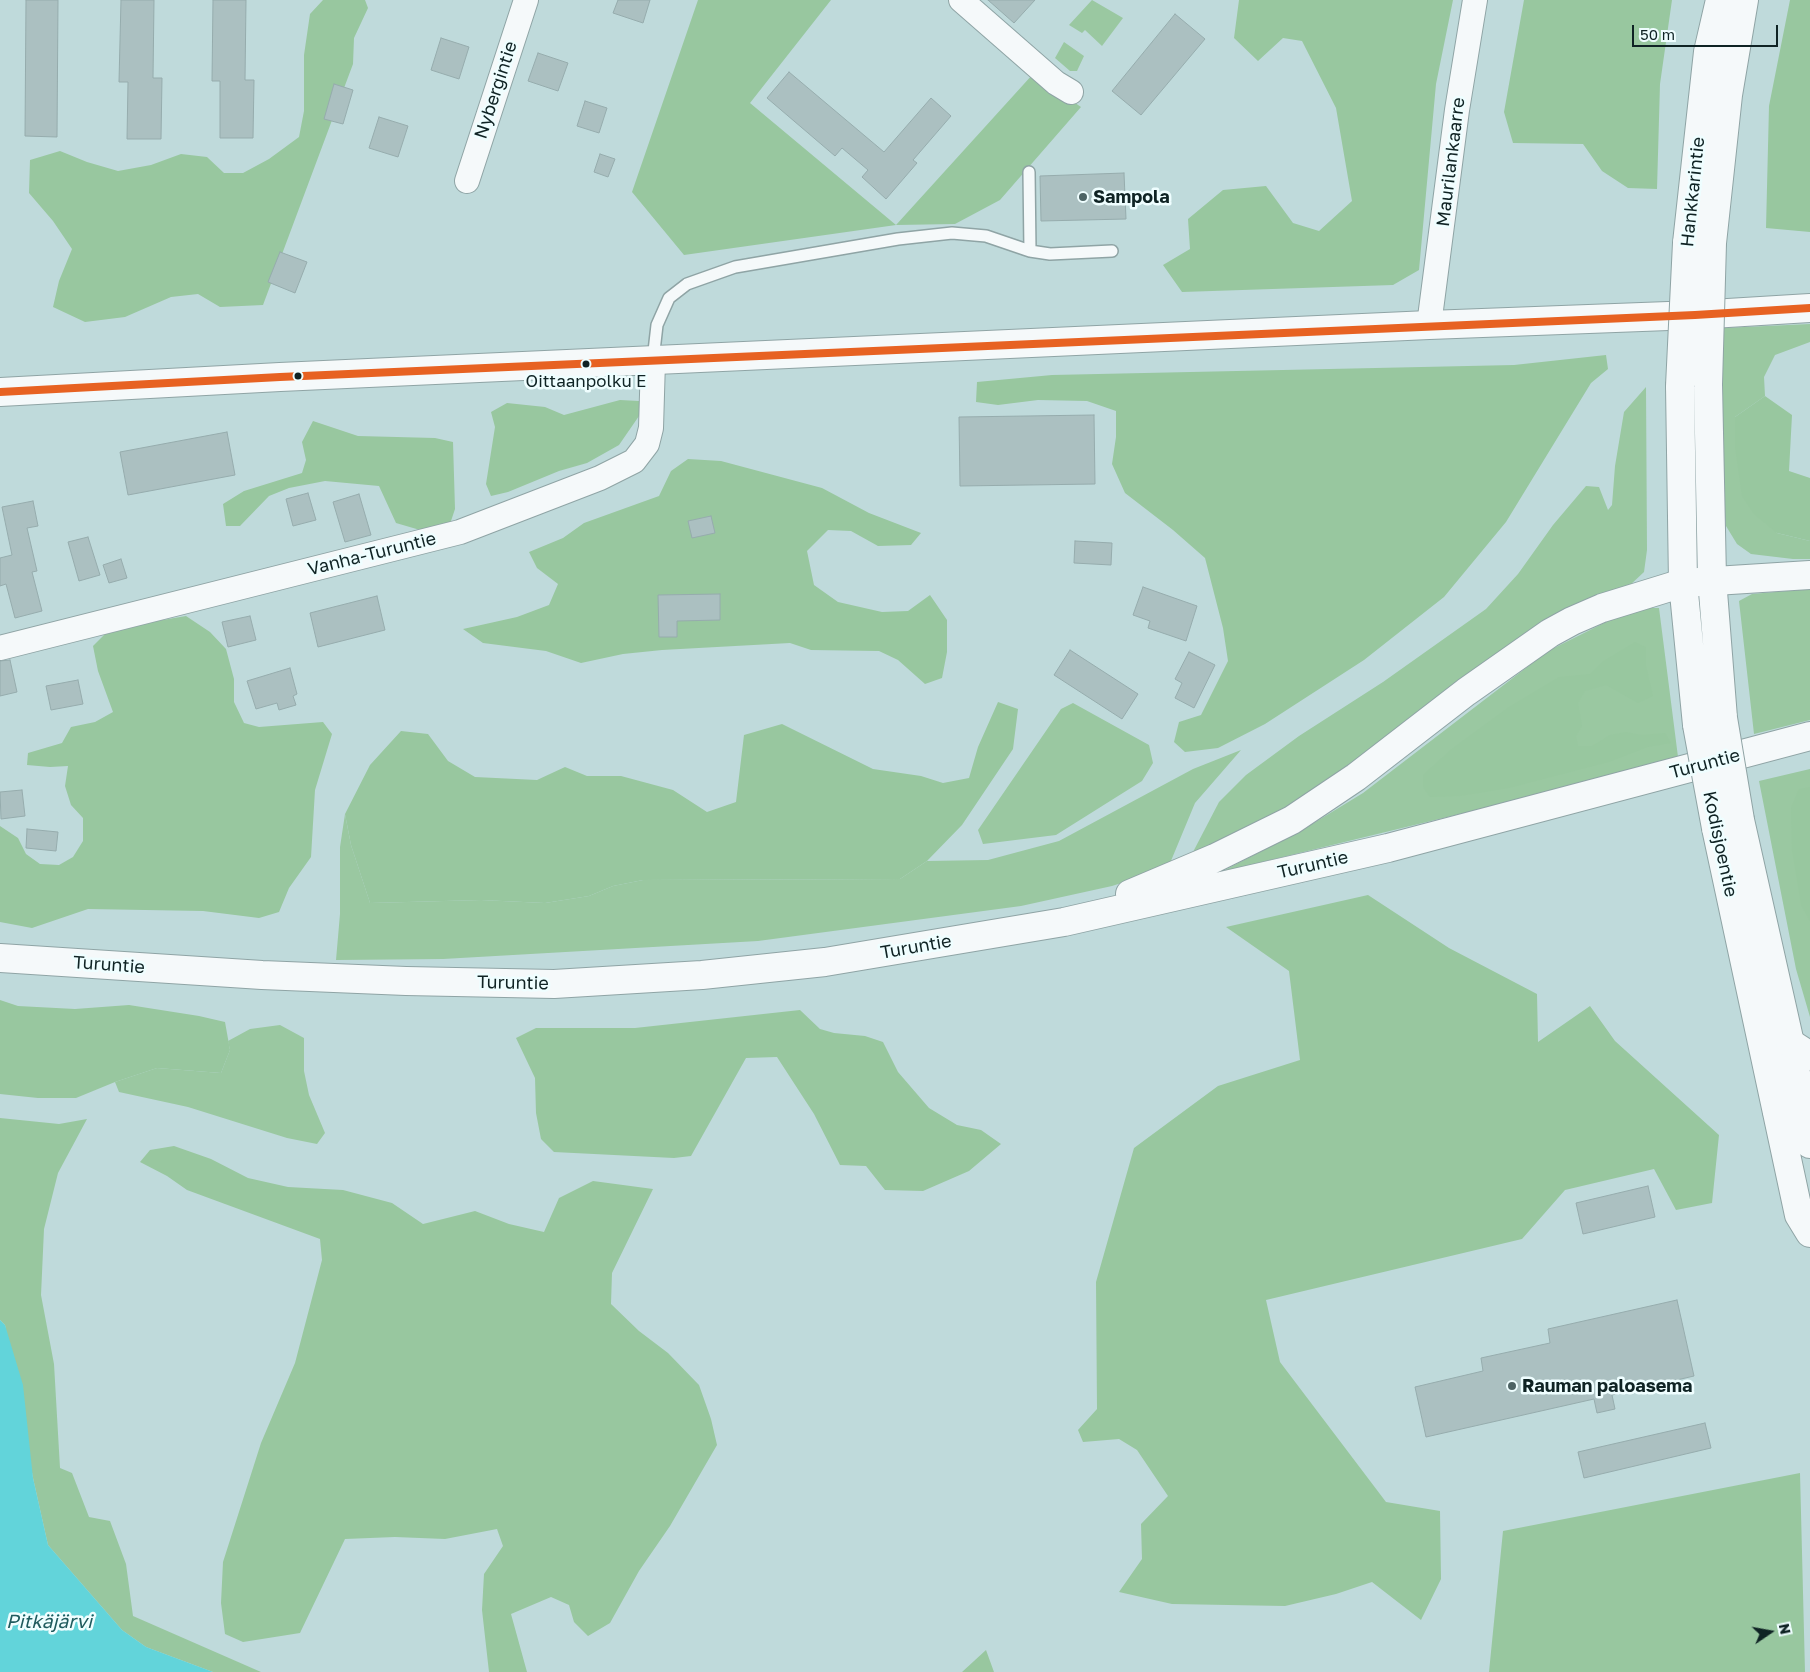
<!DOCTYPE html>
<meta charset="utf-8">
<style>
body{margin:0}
#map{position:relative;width:1810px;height:1672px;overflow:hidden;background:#bfdadb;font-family:"Golos Text",sans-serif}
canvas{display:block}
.north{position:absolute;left:1745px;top:1607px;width:50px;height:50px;-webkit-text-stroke:4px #effeff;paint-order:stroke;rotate:78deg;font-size:14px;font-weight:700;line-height:20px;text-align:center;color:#0f2324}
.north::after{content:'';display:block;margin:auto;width:18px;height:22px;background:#0f2324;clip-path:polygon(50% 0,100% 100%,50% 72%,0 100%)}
.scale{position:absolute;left:1632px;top:25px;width:146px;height:22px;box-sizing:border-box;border:2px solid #0f2324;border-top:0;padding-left:6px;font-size:15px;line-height:18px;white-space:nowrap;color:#0f2324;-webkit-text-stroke:4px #effeff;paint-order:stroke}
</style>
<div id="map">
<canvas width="1810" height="1672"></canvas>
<div class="north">N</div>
<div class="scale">50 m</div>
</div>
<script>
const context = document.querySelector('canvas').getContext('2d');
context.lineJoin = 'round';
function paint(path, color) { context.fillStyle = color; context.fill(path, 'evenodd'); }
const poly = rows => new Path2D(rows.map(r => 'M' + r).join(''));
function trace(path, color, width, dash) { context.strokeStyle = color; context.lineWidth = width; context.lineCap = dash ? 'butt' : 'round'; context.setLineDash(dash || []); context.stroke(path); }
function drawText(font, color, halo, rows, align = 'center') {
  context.font = font + ' "Golos Text",sans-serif'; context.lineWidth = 5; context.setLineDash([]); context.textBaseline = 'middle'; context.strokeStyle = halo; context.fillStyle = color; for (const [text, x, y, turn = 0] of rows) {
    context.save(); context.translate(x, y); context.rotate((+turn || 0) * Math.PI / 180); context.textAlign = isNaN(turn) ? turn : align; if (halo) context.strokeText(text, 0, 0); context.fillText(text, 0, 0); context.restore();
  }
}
const green = poly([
 [1092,0,1123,18,1102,46,1085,30,1082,33,1069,25],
 [1064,42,1084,56,1077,71,1070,71,1055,58],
 [1810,324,1810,342,1775,355,1764,377,1765,396,1735,417,1777,533,1810,541,1810,559,1793,559,1751,554,1737,544,1726,526,1720,465,1723,328],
 [1646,387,1647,550,1644,572,1628,587,1306,801,1206,849,1193,852,1219,802,1246,775,1299,736,1383,682,1486,609,1518,574,1553,525,1586,486,1599,487,1608,510,1612,505,1615,466,1624,412],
 [1810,589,1810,720,1754,734,1739,601,1752,594],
 [1646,608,1659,608,1678,757,1542,794,1221,872,1304,829,1363,793,1548,651,1616,617],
 [1073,703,1149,745,1153,763,1142,781,1056,835,983,844,978,830,1061,709],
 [1241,750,1195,803,1168,868,1112,886,1021,906,758,941,443,959,336,960,340,914,340,847,345,814,351,845,370,903,481,900,545,903,589,896,613,886,643,880,900,879,927,861,988,860,1059,841,1193,769],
 [1810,769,1810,1017,1796,969,1759,781],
 [280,1025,304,1038,304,1071,309,1095,325,1133,317,1144,287,1138,188,1107,119,1092,115,1082,157,1068,221,1073,230,1050,228,1041,250,1029]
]);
const forest = poly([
 [323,0,365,0,368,8,354,38,353,64,263,305,220,307,198,294,171,297,125,317,85,322,53,307,59,281,72,249,53,221,29,193,30,160,60,151,87,162,118,171,151,165,181,154,207,157,224,173,243,173,269,159,299,137,304,111,304,55,310,14],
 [698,0,831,0,750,103,896,225,1033,74,1081,107,1000,200,955,224,896,225,684,255,632,192],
 [1239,0,1453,0,1436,84,1419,270,1393,285,1182,292,1163,265,1190,249,1188,219,1223,190,1266,186,1293,223,1319,231,1352,201,1336,108,1302,41,1283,38,1258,61,1234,38],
 [1524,0,1672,0,1660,84,1657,189,1628,188,1602,171,1583,144,1513,143,1504,112],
 [1790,0,1810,0,1810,232,1766,228,1769,106],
 [1606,355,1608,369,1591,383,1506,522,1444,597,1364,660,1265,724,1218,748,1185,752,1174,742,1179,722,1201,715,1228,661,1223,628,1205,558,1173,530,1125,493,1112,464,1116,437,1116,411,1087,401,1038,400,998,405,976,402,977,382,1052,375,1514,365],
 [1765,396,1792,415,1789,471,1810,478,1810,541,1777,533,1754,514,1742,496,1735,447,1735,417],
 [620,400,639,401,639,416,619,445,587,463,559,471,508,492,491,496,486,484,495,427,491,412,507,403,545,407,564,415],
 [313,421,358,436,435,438,453,442,455,509,449,527,420,530,396,523,379,486,325,481,289,488,269,496,240,526,226,526,223,504,244,491,302,473,306,460,302,442],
 [688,459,721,461,822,488,869,513,921,533,911,545,878,546,851,531,828,530,807,551,814,585,838,602,882,612,908,611,930,595,947,620,947,652,942,678,925,684,898,660,879,651,811,650,790,643,662,650,623,654,581,663,546,651,483,643,463,629,517,617,549,605,558,584,537,568,529,552,563,538,584,523,659,496,671,471],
 [186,616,210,632,226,649,234,679,234,702,244,723,259,727,323,722,332,734,315,790,311,857,289,888,279,912,259,918,203,911,88,909,32,928,0,922,0,826,18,838,26,854,40,864,59,865,73,857,83,841,83,818,71,805,65,786,68,766,50,767,27,765,28,753,62,743,71,727,95,722,113,712,98,671,93,646,110,629],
 [1635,642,1646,647,1646,666,1653,696,1638,703,1606,685,1585,691,1578,703,1582,726,1576,736,1578,746,1592,746,1610,735,1626,732,1641,735,1665,733,1671,743,1648,747,1609,762,1509,788,1460,796,1430,797,1423,787,1423,775,1453,748,1509,707,1559,677,1590,674,1602,662],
 [998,702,1018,709,1013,749,962,825,927,861,900,879,643,880,613,886,589,896,545,903,481,900,370,903,351,845,345,814,370,765,401,731,428,734,448,761,475,777,537,780,565,767,587,776,621,776,673,790,707,812,736,802,744,735,782,724,873,769,921,776,943,783,969,778,978,747],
 [1810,787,1810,921,1801,905,1792,851,1791,808,1799,789],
 [1368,895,1449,948,1537,994,1538,1042,1590,1006,1615,1041,1719,1135,1712,1203,1676,1210,1654,1169,1565,1190,1522,1239,1266,1300,1280,1362,1386,1502,1440,1511,1441,1579,1421,1620,1372,1582,1336,1594,1285,1606,1172,1604,1119,1592,1142,1559,1141,1524,1168,1496,1137,1450,1119,1439,1083,1442,1078,1430,1097,1409,1096,1282,1134,1148,1218,1086,1300,1060,1289,971,1226,927],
 [0,1000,18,1006,75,1009,129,1005,199,1016,225,1022,230,1050,221,1073,157,1068,115,1082,76,1098,38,1098,0,1094],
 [800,1010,820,1029,834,1033,865,1036,883,1042,898,1072,929,1108,957,1125,981,1130,1001,1144,969,1171,923,1191,885,1190,866,1166,840,1165,814,1114,777,1057,746,1058,691,1156,674,1158,554,1152,541,1139,536,1113,535,1078,516,1038,536,1028,635,1028],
 [0,1118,59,1124,87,1119,58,1173,44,1229,41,1295,54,1364,60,1468,72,1473,89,1517,110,1521,126,1564,133,1616,261,1672,213,1672,146,1647,122,1630,48,1545,33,1478,5,1325,0,1320],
 [174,1146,211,1159,248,1178,288,1187,343,1190,392,1203,423,1224,475,1211,509,1224,544,1232,559,1198,593,1181,653,1189,612,1273,611,1304,639,1331,668,1353,699,1385,711,1419,717,1445,670,1526,639,1571,610,1623,588,1636,574,1622,569,1605,551,1597,511,1614,527,1672,489,1672,482,1610,484,1574,503,1546,497,1529,445,1539,395,1537,345,1539,300,1633,243,1642,225,1634,221,1603,223,1562,261,1443,295,1363,322,1260,320,1239,187,1190,167,1176,140,1162,150,1150],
 [1800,1473,1805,1672,1489,1672,1503,1531],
 [986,1650,994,1672,962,1672]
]);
const water = poly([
 [0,1320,5,1325,23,1385,33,1478,48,1545,122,1630,146,1647,213,1672,0,1672]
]);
const building = poly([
 [26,0,58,0,57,137,25,136,26,0],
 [121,0,154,0,153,78,162,78,161,139,127,139,128,82,119,82,121,0],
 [213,0,246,0,245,80,254,80,253,138,220,138,220,81,212,81,213,0],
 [618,0,650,0,643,23,613,13,618,0],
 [988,0,1035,0,1014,23,988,0],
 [1175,14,1205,39,1141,115,1112,91,1175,14],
 [441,38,469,47,459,79,431,70,441,38],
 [538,53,568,63,558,91,528,81,538,53],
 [789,72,884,152,931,98,951,116,913,160,917,163,886,199,862,177,868,170,842,148,835,156,767,98,789,72],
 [334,84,353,90,343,124,324,119,334,84],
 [585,101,607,108,599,133,577,126,585,101],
 [379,117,408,126,398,157,369,148,379,117],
 [600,154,615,159,608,177,594,172,600,154],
 [1124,173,1126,219,1041,221,1040,176,1124,173],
 [280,252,307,262,295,293,268,282,280,252],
 [1094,415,1095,484,960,486,959,417,1094,415],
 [227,432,235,475,128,495,120,452,227,432],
 [308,493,316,520,293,526,286,499,308,493],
 [359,494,371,535,345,542,333,502,359,494],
 [33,501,38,526,27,528,37,571,32,572,42,611,15,618,6,584,0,586,0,558,12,555,2,507,33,501],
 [711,516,715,533,692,538,688,521,711,516],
 [88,537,100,575,79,581,68,542,88,537],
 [1075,541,1112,543,1111,565,1074,563,1075,541],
 [121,559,127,578,109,583,103,565,121,559],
 [1143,587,1197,606,1186,641,1148,628,1150,621,1133,615,1143,587],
 [720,594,720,620,677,621,677,637,659,637,658,595,720,594],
 [377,596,385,630,318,647,310,613,377,596],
 [250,616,256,640,228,647,222,622,250,616],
 [1070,650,1138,694,1122,719,1054,675,1070,650],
 [1189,652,1215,665,1194,708,1175,698,1182,683,1175,679,1189,652],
 [10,660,17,692,0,696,0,661,10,660],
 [290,668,297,694,293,696,296,705,279,710,277,703,256,709,247,681,290,668],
 [78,680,83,704,51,710,46,686,78,680],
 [22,790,25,816,1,819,0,792,22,790],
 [27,829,58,832,56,851,26,848,27,829],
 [1648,1186,1655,1217,1583,1234,1576,1203,1648,1186],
 [1677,1300,1694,1376,1612,1395,1615,1409,1597,1413,1594,1399,1426,1437,1415,1387,1483,1371,1481,1358,1550,1343,1548,1329,1677,1300],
 [1705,1423,1711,1448,1584,1478,1578,1452,1705,1423]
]);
const lane = poly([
 [1029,172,1030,251],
 [653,360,657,325,669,298,687,284,735,267,898,239,952,233,986,236,1030,251,1050,254,1112,251]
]);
const street = poly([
 [961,0,1056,83,1071,92],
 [467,181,526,0],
 [1429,325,1457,110,1475,0],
 [0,648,460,532,600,478,634,461,647,444,651,428,653,361]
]);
const secondary = poly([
 [1687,243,1708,52,1720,0],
 [1712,243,1728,95,1744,0],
 [1708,384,1712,579,1723,718],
 [1680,386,1683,583,1697,725],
 [0,392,280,377,1429,325,1695,315,1810,308],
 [1740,820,1790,1043,1810,1144],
 [1716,828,1799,1215,1810,1233]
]);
const highway = poly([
 [1130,894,1215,858,1292,820,1356,777,1466,692,1550,633,1572,621,1602,608,1683,583,1810,575],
 [0,958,262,975,406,981,554,984,702,975,825,962,1064,922,1388,848,1810,736],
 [1790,1043,1810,1056],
 [1777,1111,1810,1093]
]);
const secondaryBridge = poly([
 [1708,384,1712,243],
 [1680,386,1687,243],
 [1723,718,1740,820],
 [1697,725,1716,828]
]);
const bus1 = poly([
 [0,392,280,377,1695,315,1810,308]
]);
const markers = [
 [1083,197,5,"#4d6364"],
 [586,364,4.5,"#0f2324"],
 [298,376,4.5,"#0f2324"],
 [1512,1386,5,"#4d6364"]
];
const busNames = [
 ["Oittaanpolku E",586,382]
];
const streetNames = [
 ["Nybergintie",496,90,-72],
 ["Maurilankaarre",1451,162,-83],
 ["Hankkarintie",1693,192,-84],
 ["Vanha-Turuntie",372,554,-14],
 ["Turuntie",1705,764,-15],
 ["Kodisjoentie",1720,844,78],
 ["Turuntie",1313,865,-13],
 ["Turuntie",916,947,-10],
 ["Turuntie",109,965,4],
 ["Turuntie",513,983,1]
];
const poiNames = [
 ["Sampola",1093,197],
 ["Rauman paloasema",1522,1386]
];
const waterNames = [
 ["Pitkäjärvi",49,1622]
];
paint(green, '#9ac8a1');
paint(forest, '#98c79f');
paint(water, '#62d4da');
paint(building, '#abc0c1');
trace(building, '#96acad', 1);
trace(lane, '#8fa4a5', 14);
trace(street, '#8fa4a5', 26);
trace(secondary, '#8fa4a5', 30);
trace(highway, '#8fa4a5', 30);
trace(lane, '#f5f9fa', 11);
trace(street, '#f5f9fa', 24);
trace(secondary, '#f5f9fa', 28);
trace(highway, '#f5f9fa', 28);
trace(secondaryBridge, '#8fa4a5', 30, []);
trace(secondaryBridge, '#f5f9fa', 28);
trace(bus1, '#e76222', 8);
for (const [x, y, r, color] of markers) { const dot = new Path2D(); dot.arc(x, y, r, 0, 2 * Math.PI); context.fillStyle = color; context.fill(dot); trace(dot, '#effeff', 2); }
drawText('17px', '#0f2324', '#effeff', busNames);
drawText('18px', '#0f2324', '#effeff', streetNames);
drawText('bold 18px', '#0f2324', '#effeff', poiNames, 'left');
drawText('italic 19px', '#1f5b5e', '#effeff', waterNames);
</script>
